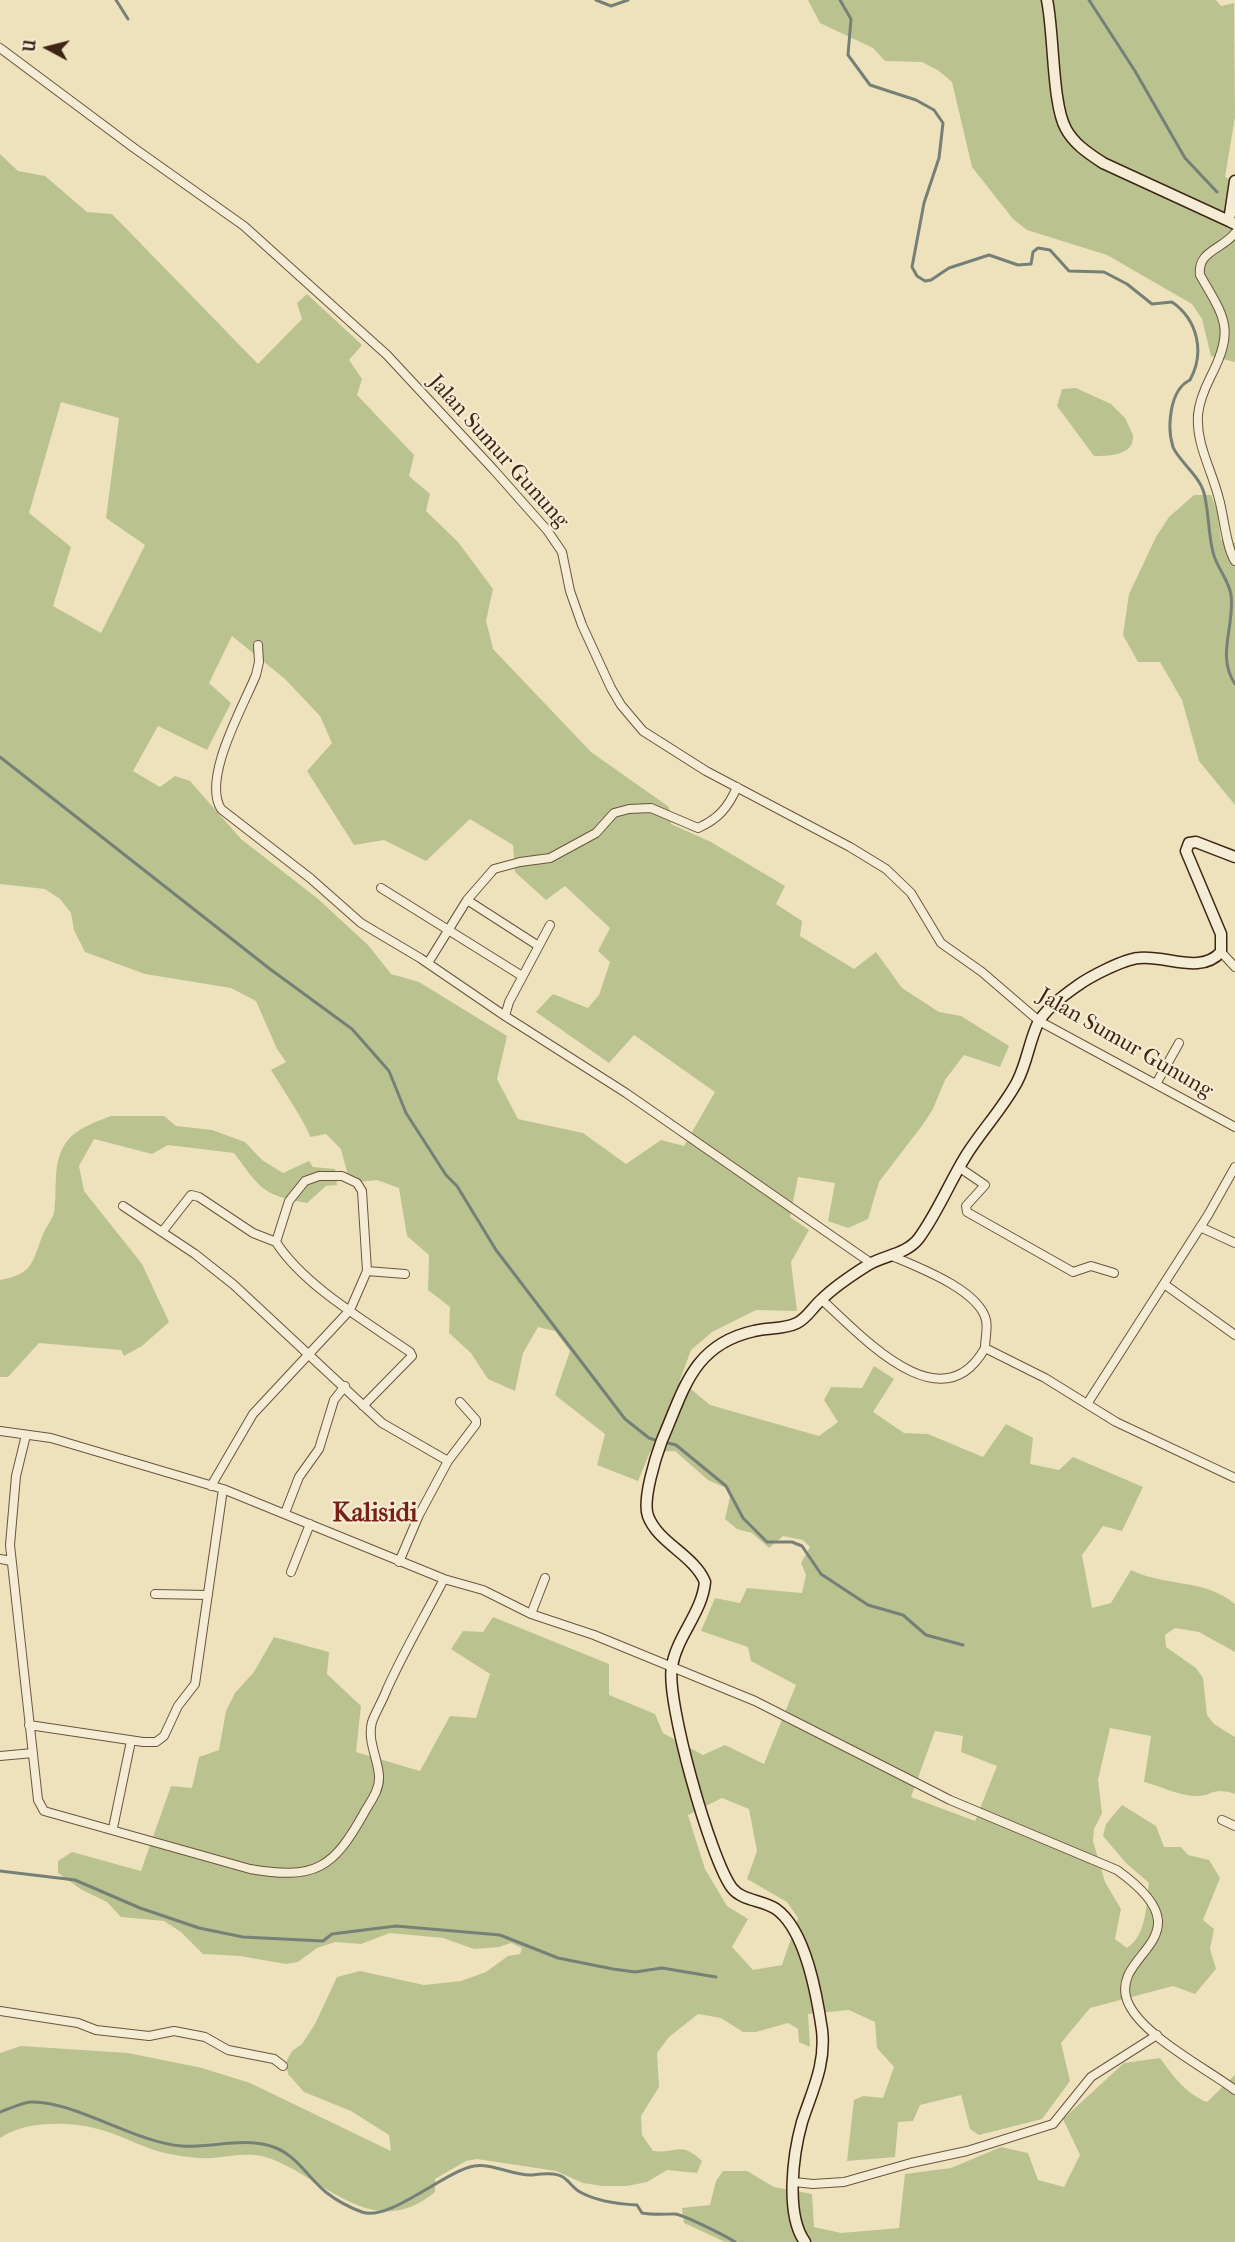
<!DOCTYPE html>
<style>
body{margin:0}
#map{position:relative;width:1235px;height:2242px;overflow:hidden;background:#eee2bd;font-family:"IM FELL French Canon",serif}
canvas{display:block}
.north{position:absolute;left:18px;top:18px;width:60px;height:60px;-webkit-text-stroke:4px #f4ecd4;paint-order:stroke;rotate:277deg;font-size:16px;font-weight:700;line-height:24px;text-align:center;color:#3f2515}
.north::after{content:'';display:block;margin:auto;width:21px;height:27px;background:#3f2515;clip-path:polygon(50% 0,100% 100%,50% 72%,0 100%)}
</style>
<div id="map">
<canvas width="1235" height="2242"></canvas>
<div class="north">U</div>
</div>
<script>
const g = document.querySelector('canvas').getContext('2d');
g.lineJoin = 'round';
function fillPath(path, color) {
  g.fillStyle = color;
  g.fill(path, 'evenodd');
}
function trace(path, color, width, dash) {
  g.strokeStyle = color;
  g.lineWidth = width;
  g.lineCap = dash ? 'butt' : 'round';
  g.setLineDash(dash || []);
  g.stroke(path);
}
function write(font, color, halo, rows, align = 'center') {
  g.font = font + ' "IM FELL French Canon",serif';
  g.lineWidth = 4.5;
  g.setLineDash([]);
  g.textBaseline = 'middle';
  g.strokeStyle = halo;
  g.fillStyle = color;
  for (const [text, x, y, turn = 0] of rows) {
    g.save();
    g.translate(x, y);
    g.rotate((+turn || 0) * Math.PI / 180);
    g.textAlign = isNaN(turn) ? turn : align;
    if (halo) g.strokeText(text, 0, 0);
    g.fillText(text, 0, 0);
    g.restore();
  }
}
fillPath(new Path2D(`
 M808,0h408l5,6 13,-3 1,114 -10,60 10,4v181l-24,-6 -9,-37 -10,-15 -85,-49 -80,-25 -14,-11 -41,-52 -20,-85 -13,-11 -17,-9 -37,-1 -12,-13 -53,-25z
 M0,154l18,17 27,5 42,36 25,2 146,150 44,-45 -5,-16 10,-9 55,51 -13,15 13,19 -5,16 57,60 -5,21 21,18 -4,17 32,31 35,47 -7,32 7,28 98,103 78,55 2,17 40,18 74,44 -9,18 26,17 -2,15 54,33 22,-17 26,36 37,24 22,4 48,30 -9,21 -36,-12 -19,25 -12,29 -9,14 -45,59 -11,37 -20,9 -20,-7 7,-38 -37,-6 -8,40 19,13 -18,32 6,49 -41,-1 -44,22 -21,18 -11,30 30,25 109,31 19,-14 -14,-22 7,-13 31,1 12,-22 20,13 -21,33 31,21 24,1 55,23 23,-33 27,14 -3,26 29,6 14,-13 70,30 -21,44 -19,-5 -21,29 10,53 19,-5 20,-33c34,17 73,8 104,34v48l-36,-20 -24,-4 -10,7 1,12 30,21 7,10 4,37 7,9 21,13v57c-23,-8 -22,3 -41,2 -17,-1 -33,-10 -50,-14l7,-46 -41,-8 -12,52 4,33 -8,16 -1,12 12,41 16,27 -6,30 12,9c20,-13 19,-44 22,-65l-23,-20 -23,-27 3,-12 16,-19 34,21 8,21h17l7,8 21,5 11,18 -17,42 11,9 -4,20 6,20 -21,25 -22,-8 -83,22 -29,35 9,38 -28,38 -63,16 -9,-6 -9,-34 -41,10 -7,16 -15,1 -3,35 -48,4 7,-61 9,-4 20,2 11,-31 -17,-19 -2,-26 -26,-12 -41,4 2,33 -11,-5 -1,-13 -10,-6 -32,9h-13l-22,-14 -23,-4 -29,23 -12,16 2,34 -18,29 1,19 11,16c24,3 27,-11 49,10l-5,12 -30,-3 -20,12 -20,4h-25l-19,-3 -27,-12 -79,-12 -11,2 -31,18v13c-60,50 -107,-10 -161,-32 -22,-9 -40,-4 -62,-2 -12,1 -25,-1 -37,-3 -26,-3 -48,-18 -73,-25 -30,-9 -76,-10 -102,8v-85l21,-7 107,7 74,15 48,15 141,68 -2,-16 -38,-24 -47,-19 -16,-18 -2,-12 6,-11 10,-7 13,-20 22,-47 23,-6 64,14 37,-4 25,-9 22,-16 12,-2 2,-6 -11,-5 -12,4 -25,2 -31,-11 -53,-5 -29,11 -26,-2 -18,6 -19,14 -12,2 -46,-8 -37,-2 -22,-22 -17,-11 -43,-4 -14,-15 -25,-12 -24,-17v-12l14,-9 69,19 30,-85 21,2 7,-31 20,-7 7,-39 9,-18 19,-21 20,-35 55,15 -2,22 34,32 -5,46 64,19 30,-55 26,2 14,-44 -39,-25 12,-18 20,1 10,-15 116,47v31l46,19 8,19 40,22 22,-10 39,19 32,-79 -45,-24 -3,-14 -47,-16 14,-33 25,5 7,-15 55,5 4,-18 -5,-12 9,-16 -7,-7 -20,-4 -14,12 -17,-15 -15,-4 -12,-10 5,-22 -4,-9 -18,-8 -33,-29 -25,1 -12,29 -41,-16 8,-31 -50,-39 15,-44 -15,-20 -17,-4 -15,26 -8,38 -27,-12 -17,-26 -22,-20 1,-26 -22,-17 1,-35 -22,-19 -8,-48 -22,-8 -27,3 -9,-34 -15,-15 -16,3c0,-7 -33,-57 -39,-67l15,-8 -9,-13 -21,-48 -25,-13 -86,-14 -60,-22 -11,-22 -3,-17 -11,-14 -15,-10 -45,-5zM61,402l58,16 -13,100 39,27 -44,88 -48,-27 18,-59 -42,-34zM232,636l53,43 35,37 12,27 -25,28 47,74 30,-5 42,21 44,-42 43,26 2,27 31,28 19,-14 45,42 -12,23 12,11 -11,33 -11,13 -35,-14 -17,18 73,51 25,-28 81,57 -31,54 -23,-6 -35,24 -43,-31 -65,-14 -21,-40 10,-43 -88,-54 -28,-8 -23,-29 -51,-47 -76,-59 -51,-58 -15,-5 -15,11 -27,-16 25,-45 49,24 24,-47 -22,-20zM935,1731l28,5 -2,16 36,14 -22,55 -64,-24zM722,1798l27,11 8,42 -10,28 40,23 11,16 -16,47 -29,5 -21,-23 16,-28 -21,-13 -22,-37 -17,-54z
 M1076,388l35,16 14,14 8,17c2,21 -25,21 -39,21l-37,-50 5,-17z
 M1194,495h17l6,15 4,30 14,3v262l-36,-44 -17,-61 -22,-38h-22l-15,-27 6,-41 27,-57 13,-20z
 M111,1116h53l12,10 36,4 33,12 17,18 21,13 26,-12 4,6 22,2 2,16 -11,1 -19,17c-45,-8 -46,-14 -73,-50l-66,-8 -16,9 -58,-15 -15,27 5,25 58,73 27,58 -27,24 -18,10 -3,-6 -82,-7 -31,34h-8v-97c33,-6 32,-17 43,-46 3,-7 9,-14 11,-21 4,-24 -3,-50 13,-72 10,-13 29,-19 44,-25z
 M1160,2058c13,18 26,36 47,44l28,-27v167h-510l-41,-19 -2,-15 28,-3 6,-24 7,-10h24l27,16 38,7 2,33 27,6 58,-5 6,-54 46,-6 50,-21 27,6 10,27 26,7 16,-32 -17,-36 61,-56z`), '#bac390');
trace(new Path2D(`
 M116,0l12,19
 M596,0l15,6 17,-6
 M840,0l11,19 -3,36 22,30 46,15 18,10 9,13 -4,35 -15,45 -12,64 5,9 8,5 6,-1 18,-12 40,-13 29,10 13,-1 2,-12 5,-4 12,2 19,21 35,1 23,12 25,20 20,-2c26,18 33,51 18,78 -21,10 -23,48 -17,67 5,13 26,28 31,46 5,19 4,40 9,59 3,15 16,28 18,43 4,32 -15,60 4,89
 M1089,0l46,71 50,87 32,34
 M0,757l270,212 82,60 37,42 17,42 40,62 11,11 39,64 129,169 24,19 9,3
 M664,1442l12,3 50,41 17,32 24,24h25l10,4 19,28 47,31 35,10 23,20 37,10
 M0,1871l75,9 65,28 59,20 44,9 80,4 9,-7 64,-8 104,9 58,23 55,11 22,3 27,-4 54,9
 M0,2112c9,-3 21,-9 30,-10 43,-2 103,40 152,44 31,2 64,-10 94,2 22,9 33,31 51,45 9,7 24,15 35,19 27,10 83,-41 112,-46 19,-3 39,10 58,9 9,-1 22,-3 31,2 6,4 10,11 17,15 16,9 38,12 57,13l5,8c11,2 22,1 33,1 9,1 51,22 60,28`), '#768077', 3);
const street = new Path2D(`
 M0,48l134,100 110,78 143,129 106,114 54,61 15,22 8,39 12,34 29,63 10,17 22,26 63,40 144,76 36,22 25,24 30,50 41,29 57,49 196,106
 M1235,233c-12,16 -38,18 -35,42 25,43 35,54 11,101 -6,12 -12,26 -13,39 -2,30 14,55 21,84 5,17 7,48 16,62
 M258,645l1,17 -3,13c-13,32 -54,103 -35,134l89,69 51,45 59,35 85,58
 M381,888l141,88
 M467,900l70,45
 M550,925l-41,77 -4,14 121,77 245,170
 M1221,952l14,15
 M428,963l39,-63 27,-31 26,-7 30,-4 46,-25 18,-20 15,-4 22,-1 47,20c20,-9 30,-20 39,-41
 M1156,1084l23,-41
 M960,1168l25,17 -19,21 1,6 106,60 18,-6 23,7
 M123,1206l72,48 39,31 148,138 66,38
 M1200,1227l35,16
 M162,1232l29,-37 8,2 54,36 23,9
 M892,1256c26,11 87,34 94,64 2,8 -1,19 -1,28
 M367,1271l38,3
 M1164,1284l71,51
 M821,1299c40,36 120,127 164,49l60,30 71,44 119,56
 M1087,1404l121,-189 27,-48
 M0,1431l51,7 172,51 221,90 39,11 48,24 63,21 161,66 195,99 167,70c95,68 -7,82 10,130 12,34 79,68 108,90
 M26,1435l-10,41 -6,69 28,255 6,11 206,58c65,11 83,0 114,-56 6,-11 16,-23 15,-37 -1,-18 -12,-35 -7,-54 4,-11 11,-22 15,-33 17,-38 38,-73 57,-110
 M211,1486l42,-72 97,-104 17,-39 -5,-80 -5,-8 -15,-7h-23l-14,5 -16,20 -13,41c28,44 91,80 134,110l2,4 -49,50
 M285,1513l14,-36 20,-28 15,-49 11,-14
 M0,1559l11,2
 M399,1562l20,-47 29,-54 28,-37v-4l-16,-18
 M291,1572l19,-48
 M155,1594l53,1
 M531,1614l14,-36
 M29,1725l114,17h13l8,-6 14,-30 17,-22 28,-195
 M0,1756l33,-3
 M1222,1820l13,6
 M113,1828l18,-87
 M0,2011l78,12 18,7 53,6 25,-5 31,6 23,13 46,9 9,7
 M794,2182l19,2 31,-2 67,-19 56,-12 86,-27 38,-47 66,-42`);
const secondary = new Path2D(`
 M1047,0c7,32 5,105 19,129 8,15 22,24 37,34l126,58
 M1235,224l-6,-3 6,-40
 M805,2242c-20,-27 -12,-88 -3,-120 10,-31 24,-57 20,-92 -5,-34 -16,-100 -46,-121 -13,-9 -34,-8 -44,-21 -21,-27 -67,-189 -60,-222 5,-30 30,-53 33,-84 -11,-27 -47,-39 -57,-66 -6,-16 8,-60 14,-76 22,-50 30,-95 92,-109 14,-4 29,-1 43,-8 10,-5 15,-15 24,-23 13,-13 31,-25 47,-35 16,-10 38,-10 51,-27 19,-26 31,-57 48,-84 16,-25 36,-46 50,-72 10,-19 12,-40 21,-59 8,-15 26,-28 39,-37 12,-9 47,-27 62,-28 28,-3 61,17 82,-6v-18l-35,-83 3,-8 7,-1 39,15`);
trace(street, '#6b543f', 10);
trace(secondary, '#3f2515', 13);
trace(street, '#f4ecd4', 8);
trace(secondary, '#f4ecd4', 10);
write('22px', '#3f2515', '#f4ecd4', [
 ["Jalan Sumur Gunung",498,452,48],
 ["Jalan Sumur Gunung",1125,1044,30]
]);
write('bold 26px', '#7a1f14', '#f4ecd4', [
 ["Kalisidi",375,1515]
]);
</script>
